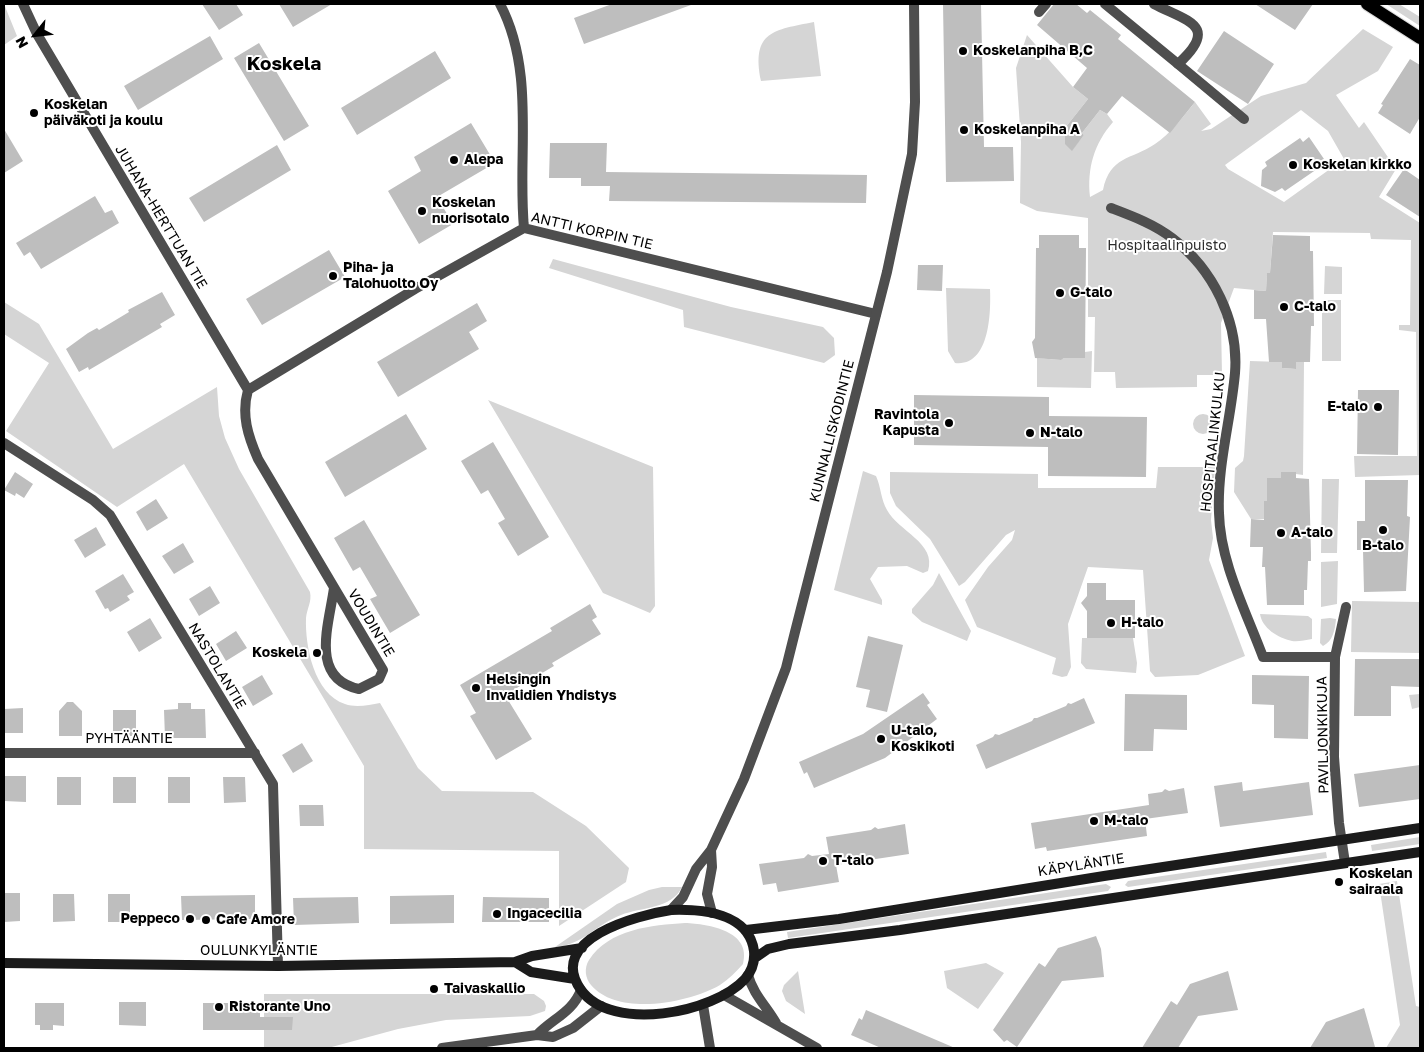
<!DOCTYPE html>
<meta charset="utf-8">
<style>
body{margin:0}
#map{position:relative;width:1424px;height:1052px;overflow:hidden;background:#fff;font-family:"Golos Text",sans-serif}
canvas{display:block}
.frame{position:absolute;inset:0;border:5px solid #000;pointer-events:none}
.north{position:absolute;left:10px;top:10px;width:50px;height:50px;-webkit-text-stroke:4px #fff;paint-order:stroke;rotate:241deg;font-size:14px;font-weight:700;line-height:20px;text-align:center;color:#000}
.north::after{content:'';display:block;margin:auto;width:18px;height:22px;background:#000;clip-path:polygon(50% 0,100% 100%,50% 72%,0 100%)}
</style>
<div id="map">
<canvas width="1424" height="1052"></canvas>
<div class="frame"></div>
<div class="north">N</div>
</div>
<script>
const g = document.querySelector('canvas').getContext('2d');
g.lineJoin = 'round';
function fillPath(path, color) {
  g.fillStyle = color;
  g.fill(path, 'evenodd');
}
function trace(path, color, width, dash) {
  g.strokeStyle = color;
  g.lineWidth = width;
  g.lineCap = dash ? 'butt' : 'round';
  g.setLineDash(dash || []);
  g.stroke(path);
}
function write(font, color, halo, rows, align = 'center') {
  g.font = font + ' "Golos Text",sans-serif';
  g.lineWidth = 4;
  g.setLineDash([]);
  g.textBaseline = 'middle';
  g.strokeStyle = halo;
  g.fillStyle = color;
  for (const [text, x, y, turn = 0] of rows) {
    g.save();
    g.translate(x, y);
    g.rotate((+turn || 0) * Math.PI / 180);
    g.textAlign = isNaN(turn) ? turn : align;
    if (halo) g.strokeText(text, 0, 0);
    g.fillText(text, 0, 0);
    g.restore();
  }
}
fillPath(new Path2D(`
 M4,4l13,32 -13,9z
 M1386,4h13l21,13v9z
 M814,22l7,54 -60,5c-10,-50 13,-51 53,-59z
 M1363,29l30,18 -15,24 -42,24 23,33 5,-6 32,47 -17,28 41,26v252l-65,2 -1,-21h63l-1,-124 -17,-2v-5h11l1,-85 -40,-1 -1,-6 -97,-1 -3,41 -3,1 -1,17 -32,-3 -13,35 1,52h-25v12l-81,1 -1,-16h-21l1,-55h-7v-99l-51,-7 -17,-8 1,-61 -5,-74 11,-33 46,52 15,12 -23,29v15l7,7 12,-15 -2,-2 18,-23 7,4 6,8c-19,22 -26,46 -23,75l13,-7c7,-34 28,-30 52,-46 16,-11 28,-27 40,-42l16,22 -10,7 10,-2 50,-33 45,-13zM1301,110l27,21 16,28 -60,43 -56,-33 -3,-4z
 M553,259l178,48 92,20 11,11 1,17 -11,8 -140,-36 -1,-17 -134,-42z
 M1325,266l17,1v27h-18z
 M946,288l44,1c1,23 0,78 -35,74l-7,-12z
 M1322,300h19v61h-19z
 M4,302l35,22 74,125 104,-62 2,29 6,22 14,31 71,123c2,10 -3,16 -4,26 -1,28 8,76 39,86 11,4 24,1 35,-1l38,65 24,23 91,1 53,34 43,42 -3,14 -67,44v-75l-195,-2v-83l-180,-302 -67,43 -111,-76 43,-68 -45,-29z
 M1092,351l-1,37 -54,-1v-29l23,2 4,-2h21v-6z
 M1250,361l32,1v6l13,1 1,-7h8l-1,113 -7,-1 -1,-2h-14v6l-14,23h-3v18h-13l-17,-27 1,-24 8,-7 1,-5z
 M488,400l165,67 2,139 -5,7 -47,-20z
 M1193 424a10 10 0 1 1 20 0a10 10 0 1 1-20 0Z
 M1158,467h57l-4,53 2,18 -4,22 36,96 -47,19 -43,2 -5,-6 -7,-101 -55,-3 -20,57 3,43 -4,9 -5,1 -10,-3 4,-16 -79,-31 -12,-27 23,-33 24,-27 3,-10 -9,5 -41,47 -6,4 -29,-47 -34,-33 -6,-13v-21l148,2v14h118z
 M863,471l13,5c5,11 5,24 11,34 11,21 50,33 41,61l-5,2 -16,-7 -29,1 -8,12 12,21v5l-48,-15z
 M1322,479h17l-2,74h-16z
 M1338,561l-1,43 -16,3v-45z
 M939,573l32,58 -4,10 -45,-19 -10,-9v-4l21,-24z
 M1352,601l68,1v51l-69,-1z
 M1260,614l48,2 4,3v20c-7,1 -14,3 -20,2 -14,-3 -30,-13 -32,-27z
 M1330,618l6,1c-1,11 -3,22 -13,27l-3,-3 1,-24z
 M1082,638h51l4,25 -1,10 -50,-4 -5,-6z
 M1420,694v13l-8,2 -3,-14z
 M1420,837v7l-48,7 -1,-6z
 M1326,852l1,6 -199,29 -3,-2 3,-4z
 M1397,881l19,125 4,1v41h-34l14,-23 -21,-141z
 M1106,884l5,3 -3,4 -320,47 -1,-6z
 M662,887h20c-10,22 -41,20 -61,28 -26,10 -38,30 -66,32l62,-43 32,-14z
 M685,923c24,1 67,8 58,41 -7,8 -14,15 -23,21 -31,18 -102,32 -129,0 -6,-7 -7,-17 -2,-25 20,-31 63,-35 96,-37z
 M986,963l18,10 -26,36 -31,-21 -3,-17z
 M798,971l7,43 -19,-13 -4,-10 2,-6z
 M264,994h270l10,7 2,5 -1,5 -15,5 -84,4 -48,9 -70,19h-64z`), '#d5d5d5');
fillPath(new Path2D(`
 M202,4h34l7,11 -24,15z
 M279,4h53l-39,23z
 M612,4h79v1l-107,39 -10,-26z
 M943,4h38l3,143h29l1,34 -68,1z
 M1054,4h22l11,9 3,-3 31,25 -3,4 77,63 -25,31 -48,-37 -15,18 -7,-4 -18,23 2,2 -12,16 -7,-7v-16l23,-29 -15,-12 14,-19 -50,-43z
 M1255,4h58l-18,26z
 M1224,31l50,33 -26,40 -51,-33z
 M210,36l13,23 -85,51 -14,-24z
 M259,43l50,83 -25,15 -50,-83z
 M435,51l16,27 -94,57 -16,-27z
 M1410,59l10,6v52l-10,17 -32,-21 5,-8 -2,-1z
 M471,123l24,40 -58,34 16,27 -34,20 -31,-53 33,-20 -7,-14z
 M4,129l19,32 -19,12z
 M1309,137l15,22 -6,4 2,4 -35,24 -3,-3 -7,4 -14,-6 1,-16 5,-4 -2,-4 35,-24 3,4z
 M550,143h57l-1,29 261,3 -1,28 -257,-2 1,-15h-29v-8h-32z
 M277,145l14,25 -87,52 -15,-24z
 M1404,169l16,11v37l-34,-22z
 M95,196l10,17 7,-3 7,13 -78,46 -11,-17 -6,4 -8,-13z
 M1039,235h40v13h7l-1,110h-21l-3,2 -26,-2 -3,-16 3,-4 1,-90h3z
 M1273,235l37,1v15h3l1,75h-3l-1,36h-14v7l-14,-1v-6h-13l-3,-43h-12v-29l12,1 1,-18h3z
 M329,250l16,27 -83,48 -16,-26z
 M918,265h25l-1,26 -25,-1z
 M162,292l13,23 -15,9 2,3 -73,43 -1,-3 -9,5 -13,-23 22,-16 9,-5 2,2 30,-18 -1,-2z
 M477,303l10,18 -18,11 10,17 -81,48 -21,-35z
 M1358,390h41l-1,65 -41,-1z
 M914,395l135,2v19l98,1 -1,60 -98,-1v-29l-134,-2z
 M406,414l21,35 -82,48 -20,-35z
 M493,442l56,95 -31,19 -20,-33 7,-4 -17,-29 -7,4 -20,-33z
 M15,472l18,12 -9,14 -8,-5 -1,3 -11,-6z
 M1281,472h15v6l13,1 2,74v8h-3l-1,29h-3v15h-37l-2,-38h-3l1,-20h-13l1,-28 13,1v-19h3v-23h14z
 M1365,480h43l-1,36 3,1 -4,74 -42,1 -1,-42h-6v-29h8z
 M156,499l12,19 -21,13 -11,-19z
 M364,520l56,95 -30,18 -20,-34 7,-3 -17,-29 -7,4 -19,-33z
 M96,527l10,18 -21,13 -11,-18z
 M183,543l11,19 -20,12 -12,-18z
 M123,574l11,18 -7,4 3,4 -20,12 -2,-4 -3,1 -10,-18z
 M1087,583h19v17h29v38h-48v-27l-6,-8 6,-7z
 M210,586l10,17 -21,13 -10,-17z
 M590,604l7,13 -5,3 9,14 -49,29 2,3 -49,29 27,44 -36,21 -26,-44 6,-3 -16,-28 92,-54 -2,-3z
 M150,618l12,20 -23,14 -12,-20z
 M236,631l11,17 -21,13 -10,-17z
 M868,636l35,9 -16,67 -21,-5 4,-17 -14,-3z
 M1355,659h65v28l-29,-1v30h-37z
 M262,675l11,19 -20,12 -11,-19z
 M1252,675l57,1 -1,63 -34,-1v-33l-22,-1z
 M923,693l7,10 -3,2 10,14 -52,39 -71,30 -7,-16 -3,2 -5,-12 64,-28z
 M1125,694l62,1v35l-33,-1 -1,22h-29z
 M1084,698l11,25 -109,46 -10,-24 17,-8 2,-3 4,1 33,-14 2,-3h3l29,-12 2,-3 3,1z
 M67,702h6l9,9v25h-23v-25z
 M178,703h13v6h14l1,29h-41l-1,-28 14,-1z
 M23,708v25h-19v-24z
 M113,710h23v26h-23z
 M302,743l11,18 -20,12 -11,-18z
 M1420,765v34l-61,8 -5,-33z
 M4,776h22v26l-22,-1z
 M57,777h24v28h-24z
 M113,777h23v26h-23z
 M168,777h22v26h-22z
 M223,777h22l1,25 -22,1z
 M1242,782l1,9 66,-9 4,33 -93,12 -6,-41z
 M1184,788l4,25 -43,6 2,17 -100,15 -1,-4 -11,2 -4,-26 118,-18 -1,-11 14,-2 3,-3 4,2z
 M299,805h24l1,21h-24z
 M905,824l4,30 -73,11 3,17 -61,10 -2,-9 -13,2 -4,-21 45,-6 4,-4 4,2 17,-2 -3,-17 45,-7 4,-3 3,2z
 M4,893h16v28l-16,1z
 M53,894h21l1,27 -22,1z
 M108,894h22v28h-22z
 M255,895v24l-73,1 -1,-24z
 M454,895v28l-64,1v-28z
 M358,897l1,26 -65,2 -1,-27z
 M483,897l66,1v24h-67z
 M1096,936l5,13 3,28 -42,4 -45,66 -10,-7 -3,2 -11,-12 46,-67 6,4 13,-19z
 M1228,971l10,39 -40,6 -20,32h-36l29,-47 6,4 13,-21z
 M119,1002h27v24l-27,-1z
 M35,1003h29v23l-11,-1v5h-13v-5h-5z
 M203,1003h57v14h33l-1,13h-89z
 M1364,1008l11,39 -65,1 16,-26z
 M866,1010l89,38h-74l-30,-13 8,-17 3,2z`), '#bebebe');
const primary = new Path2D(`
 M1367,4l53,34`);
trace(primary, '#dbdbdb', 14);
trace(new Path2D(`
 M1039,12l7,-8
 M1178,64l66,55`), '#4e4e4e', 10);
trace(new Path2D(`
 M23,4l14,30 211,356
 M500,4c36,68 17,151 24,224
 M1105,4l73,60c43,-39 8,-43 -24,-60
 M1111,208c21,8 43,16 61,30 41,31 67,83 63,135 -4,46 -18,93 -16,140 1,49 27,98 44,144h72
 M248,390l167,-101 109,-61 352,86
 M248,390c-7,25 0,46 10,69l125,211 -4,9 -20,10c-50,-11 -30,-64 -25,-101
 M4,443l89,57 17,15 163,269 5,182
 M4,753h251
 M1345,863l-6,-40 -5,-66 1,-100 11,-50
 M703,1005l7,43
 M537,1035c15,-16 36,-23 44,-45
 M442,1048l95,-13 16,2 20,-9 28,-22`), '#4e4e4e', 10);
trace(new Path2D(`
 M711,850l1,17 -5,27 5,19
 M671,910l12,-13 13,-28 15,-19 33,-71 42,-111 9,-36 92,-360 25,-118 3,-52 -1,-98
 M748,975c5,19 19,32 28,48
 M724,995l93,53`), '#4e4e4e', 10);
trace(new Path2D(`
 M671,910c31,-1 78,3 83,41 1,11 -2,20 -9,28 -31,34 -133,54 -164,11 -36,-51 57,-75 90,-80z
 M746,930l93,-11 265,-43 316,-48
 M755,958l13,-9 21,-5 111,-14 520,-78
 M515,962l16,10 44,7
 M4,963l274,3 237,-4 17,-6 50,-8`), '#1b1b1b', 10);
trace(primary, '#000', 12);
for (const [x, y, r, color] of [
 [963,51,5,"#000"],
 [34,113,5,"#000"],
 [964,130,5,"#000"],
 [454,160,5,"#000"],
 [1293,165,5,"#000"],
 [422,211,5,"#000"],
 [333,276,5,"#000"],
 [1060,293,5,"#000"],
 [1284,307,5,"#000"],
 [1378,407,5,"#000"],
 [949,423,5,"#000"],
 [1030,433,5,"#000"],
 [1383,530,5,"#000"],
 [1281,533,5,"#000"],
 [1111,623,5,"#000"],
 [317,653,5,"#000"],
 [476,688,5,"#000"],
 [881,739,5,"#000"],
 [1094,821,5,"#000"],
 [823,861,5,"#000"],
 [1339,882,5,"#000"],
 [497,914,5,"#000"],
 [190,919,5,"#000"],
 [206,920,5,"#000"],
 [434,989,5,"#000"],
 [219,1007,5,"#000"]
]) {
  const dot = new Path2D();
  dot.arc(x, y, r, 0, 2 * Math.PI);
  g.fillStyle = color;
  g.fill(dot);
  trace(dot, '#fff', 2);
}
write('bold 14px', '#000', '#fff', [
 ["Koskelanpiha B,C",973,51],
 ["Koskelan",44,105],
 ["päiväkoti ja koulu",44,121],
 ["Koskelanpiha A",974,130],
 ["Alepa",464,160],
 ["Koskelan kirkko",1303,165],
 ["Koskelan",432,203],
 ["nuorisotalo",432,219],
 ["Piha- ja",343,268],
 ["Talohuolto Oy",343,284],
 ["G-talo",1070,293],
 ["C-talo",1294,307],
 ["E-talo",1368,407,"right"],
 ["Ravintola",939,415,"right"],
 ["Kapusta",939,431,"right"],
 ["N-talo",1040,433],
 ["A-talo",1291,533],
 ["B-talo",1383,546,"center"],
 ["H-talo",1121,623],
 ["Koskela",307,653,"right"],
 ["Helsingin",486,680],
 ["Invalidien Yhdistys",486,696],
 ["U-talo,",891,731],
 ["Koskikoti",891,747],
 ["M-talo",1104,821],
 ["T-talo",833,861],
 ["Koskelan",1349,874],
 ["sairaala",1349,890],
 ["Ingacecilia",507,914],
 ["Peppeco",180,919,"right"],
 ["Cafe Amore",216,920],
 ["Taivaskallio",444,989],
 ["Ristorante Uno",229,1007]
], 'left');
write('14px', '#000', '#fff', [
 ["JUHANA-HERTTUAN TIE",161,217,59],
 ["ANTTI KORPIN TIE",592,231,13],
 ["KUNNALLISKODINTIE",832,431,-76],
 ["HOSPITAALINKULKU",1213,442,-84],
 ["VOUDINTIE",371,623,59],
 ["NASTOLANTIE",217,666,59],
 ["PAVILJONKIKUJA",1323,735,-91],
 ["PYHTÄÄNTIE",129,739],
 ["KÄPYLÄNTIE",1081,865,-9],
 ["OULUNKYLÄNTIE",259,951]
]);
write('14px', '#2c2c2c', '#fff', [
 ["Hospitaalinpuisto",1167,246]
]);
write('bold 19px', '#000', '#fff', [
 ["Koskela",284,64]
]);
</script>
